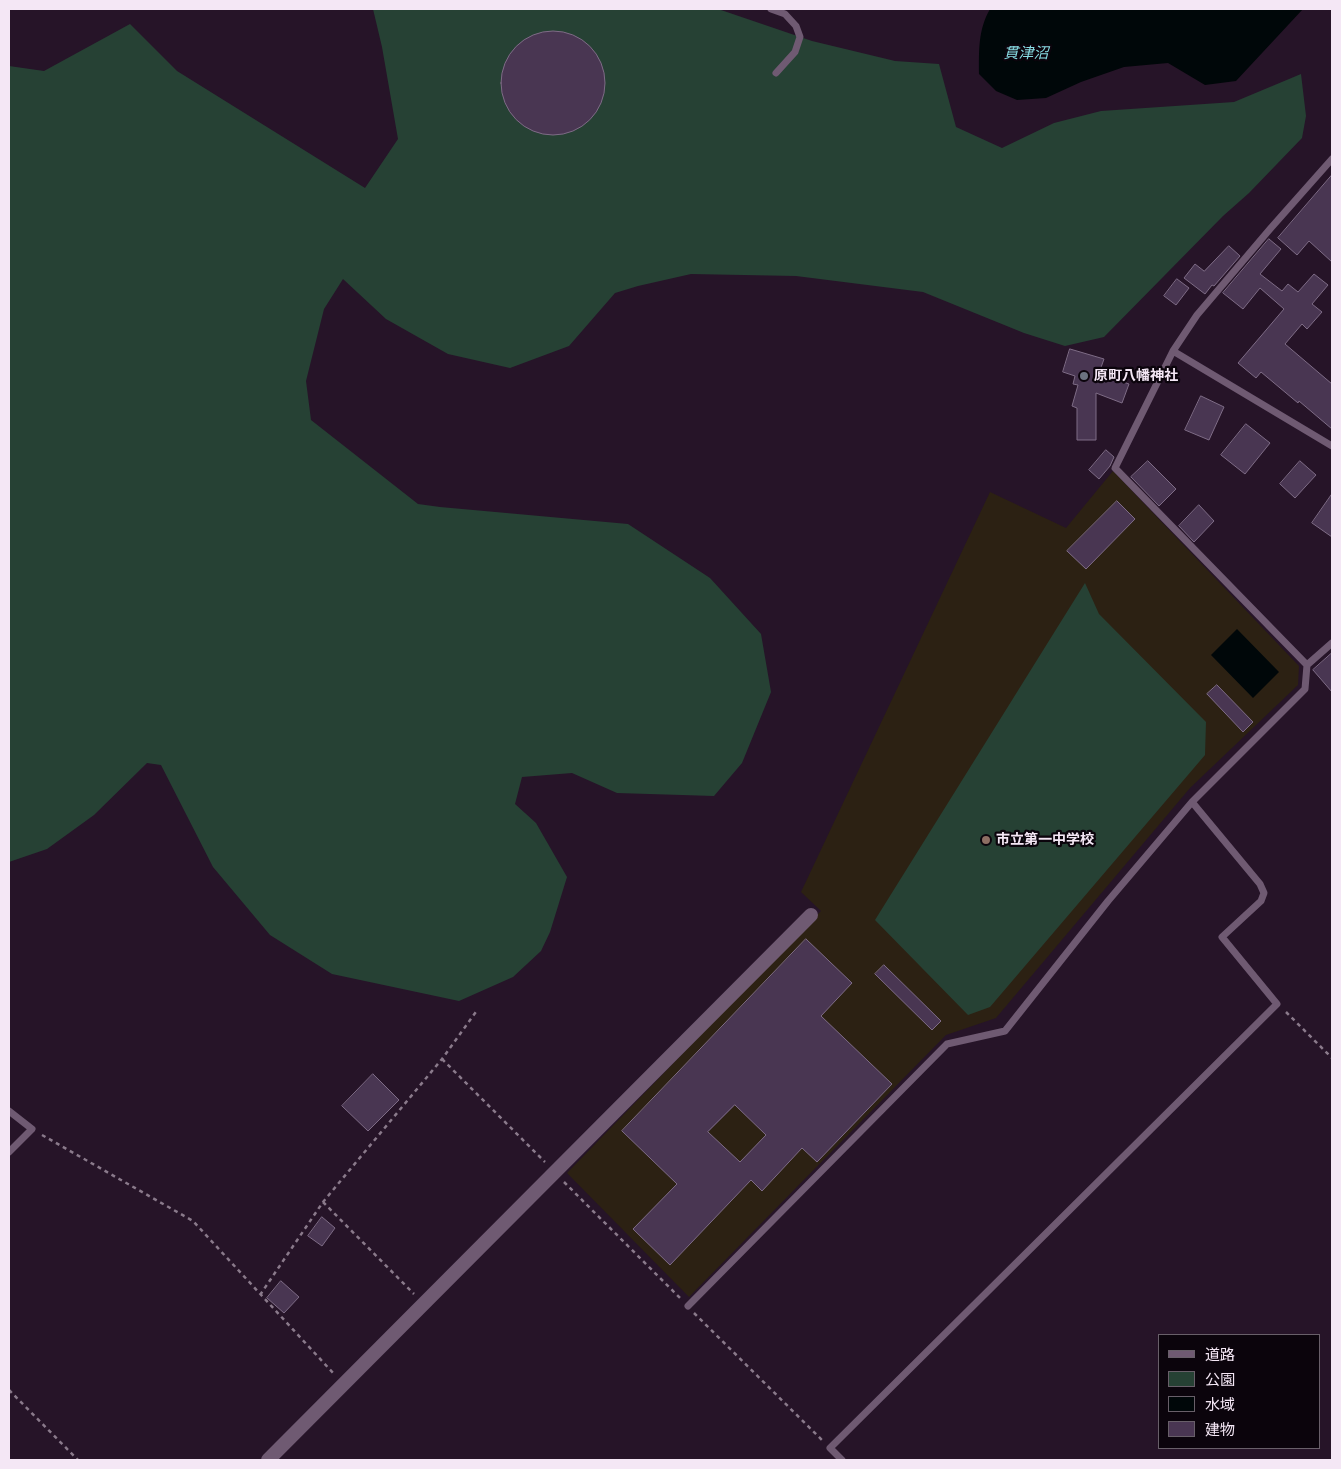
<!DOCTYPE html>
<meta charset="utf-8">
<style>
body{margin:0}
#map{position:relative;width:1341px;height:1469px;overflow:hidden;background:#261428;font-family:"Fira Sans","Noto Sans JP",sans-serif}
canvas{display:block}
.frame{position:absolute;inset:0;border:10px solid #f4e7f5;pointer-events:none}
.legend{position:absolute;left:1158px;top:1334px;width:162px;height:115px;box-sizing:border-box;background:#0b040c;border:1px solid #685f69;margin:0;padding:6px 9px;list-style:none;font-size:15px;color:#f4e7f5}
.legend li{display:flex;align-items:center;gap:10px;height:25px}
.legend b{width:25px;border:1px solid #685f69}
</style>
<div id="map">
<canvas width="1341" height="1469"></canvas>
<div class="frame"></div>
<ul class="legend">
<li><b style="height:6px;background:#6f5a72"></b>道路</li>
<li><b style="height:14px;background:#264134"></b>公園</li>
<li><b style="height:14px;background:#000709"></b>水域</li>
<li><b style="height:14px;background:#493652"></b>建物</li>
</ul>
</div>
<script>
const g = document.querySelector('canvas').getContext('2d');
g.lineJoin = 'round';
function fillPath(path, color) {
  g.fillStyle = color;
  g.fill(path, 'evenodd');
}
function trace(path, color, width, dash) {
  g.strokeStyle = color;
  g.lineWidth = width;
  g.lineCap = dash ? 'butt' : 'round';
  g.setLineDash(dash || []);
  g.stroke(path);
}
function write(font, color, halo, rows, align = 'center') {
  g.font = font + ' "Fira Sans","Noto Sans JP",sans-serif';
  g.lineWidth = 4.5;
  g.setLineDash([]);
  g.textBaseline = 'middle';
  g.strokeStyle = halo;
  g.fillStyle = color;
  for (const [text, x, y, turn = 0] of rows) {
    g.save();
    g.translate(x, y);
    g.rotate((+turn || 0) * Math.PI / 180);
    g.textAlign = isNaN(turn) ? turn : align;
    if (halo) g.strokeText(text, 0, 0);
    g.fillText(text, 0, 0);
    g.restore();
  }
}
fillPath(new Path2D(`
 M1113,471l186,195 -1,19 -108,103 -194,230 -50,17 -257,262 -122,-124 254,-262 -20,-19 189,-400 76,36z`), '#2c2113');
fillPath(new Path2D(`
 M373,9h345l94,32 83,20 44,3 17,63 46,21 52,-25 47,-12 133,-9 67,-28 5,42 -4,22 -53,55 -26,23 -119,121 -39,9 -41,-13 -101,-41 -127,-16 -105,-2 -53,12 -23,7 -46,53 -59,22 -62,-14 -62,-35 -43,-40 -19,30 -18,72 5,39 107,84 22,3 188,17 82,54 51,56 10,58 -29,71 -28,33 -97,-3 -45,-20 -50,4 -7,27 21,19 31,54 -17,55 -9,19 -28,26 -54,24 -127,-27 -62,-39 -57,-68 -52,-102 -14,-2 -53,52 -47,34 -38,13v-796l35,5 86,-47 47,47 188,117 33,-49 -16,-92z
 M1085,583l14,31 107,108 -1,33 -215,252 -22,8 -93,-95z`), '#264134');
fillPath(new Path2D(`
 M990,9h313l-67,72 -31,4 -37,-22 -44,4 -43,15 -35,16 -29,2 -21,-9 -17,-17c0,-24 -1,-44 11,-65z
 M1237,629l42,43 -26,26 -42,-43z`), '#000709');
const building = new Path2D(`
 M501 83a52 52 0 1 1 104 0a52 52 0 1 1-104 0Z
 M1332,175v87l-23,-21 -12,14 -19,-17z
 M1269,239l12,10 -21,25 22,17 6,-7 10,8 16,-18 14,11 -16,19 10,8 -15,17 -5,-5 -17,20 47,40v45l-33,-28 -1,2 -37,-31 -5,6 -18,-15 46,-54 -24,-21 -17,21 -20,-16z
 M1229,246l11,10 -26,30 -2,-1 -7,9 -21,-16 11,-14 9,7z
 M1177,279l12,9 -13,17 -12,-9z
 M1070,349l34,10 -5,14 30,11 -7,19 -26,-10v47h-19v-32l-5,-2 6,-21 -5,-1 2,-8 -12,-4z
 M1201,396l23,11 -15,33 -24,-10z
 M1246,424l24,19 -25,31 -24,-19z
 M1106,450l8,7 -4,9 -11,13 -10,-9z
 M1148,461l28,28 -17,17 -28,-29z
 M1300,461l16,14 -21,23 -15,-14z
 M1332,494v43l-20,-14z
 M1117,501l18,18 -49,50 -19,-18z
 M1199,505l15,16 -20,21 -15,-16z
 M1332,653v39l-19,-22z
 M1217,685l36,37 -10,10 -36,-38z
 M806,939l46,44 -31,33 71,68 -75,78 -15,-14 -40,43 -11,-11 -81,85 -37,-36 44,-45 -55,-53zM735,1105l31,30 -26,27 -32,-30z
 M884,965l57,56 -9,9 -57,-56z
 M373,1074l26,26 -31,31 -26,-25z
 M322,1217l13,11 -13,18 -14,-10z
 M281,1281l18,16 -15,16 -17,-15z`);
fillPath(building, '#493652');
trace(building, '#7e6c86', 1);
trace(new Path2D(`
 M1286,1012l46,46
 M442,1059l103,103
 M42,1135l151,86 141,153
 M564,1182l116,116
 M323,1202l91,92
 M260,1295l63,-93 119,-143 36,-50
 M694,1313l129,128
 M9,1390l69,70`), '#8a7a8b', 2.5, [4, 4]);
trace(new Path2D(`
 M771,9l14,5 11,12 4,11 -5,15 -19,21
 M1173,351l159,95
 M1307,665l-192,-197 58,-117 24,-36 73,-86 62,-70
 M9,1111l23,18 -23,23
 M688,1306l259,-262 58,-13 103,-130 84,-99
 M842,1460l-12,-12 447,-444 -55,-67 39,-36 3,-8 -4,-9 -68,-82 113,-113 2,-24 25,-22`), '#6f5a72', 7);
trace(new Path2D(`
 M268,1460l543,-545`), '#6f5a72', 14);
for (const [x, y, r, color] of [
 [1084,376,5,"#6b7280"],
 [986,840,5,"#8d6e63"]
]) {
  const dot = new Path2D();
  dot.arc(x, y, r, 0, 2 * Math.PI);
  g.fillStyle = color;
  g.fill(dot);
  trace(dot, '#0b040c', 2);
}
write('bold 14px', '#f4e7f5', '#0b040c', [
 ["原町八幡神社",1094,376],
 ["市立第一中学校",996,840]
], 'left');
write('italic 15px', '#88dde4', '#0b040c', [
 ["貫津沼",1026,54]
]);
</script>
